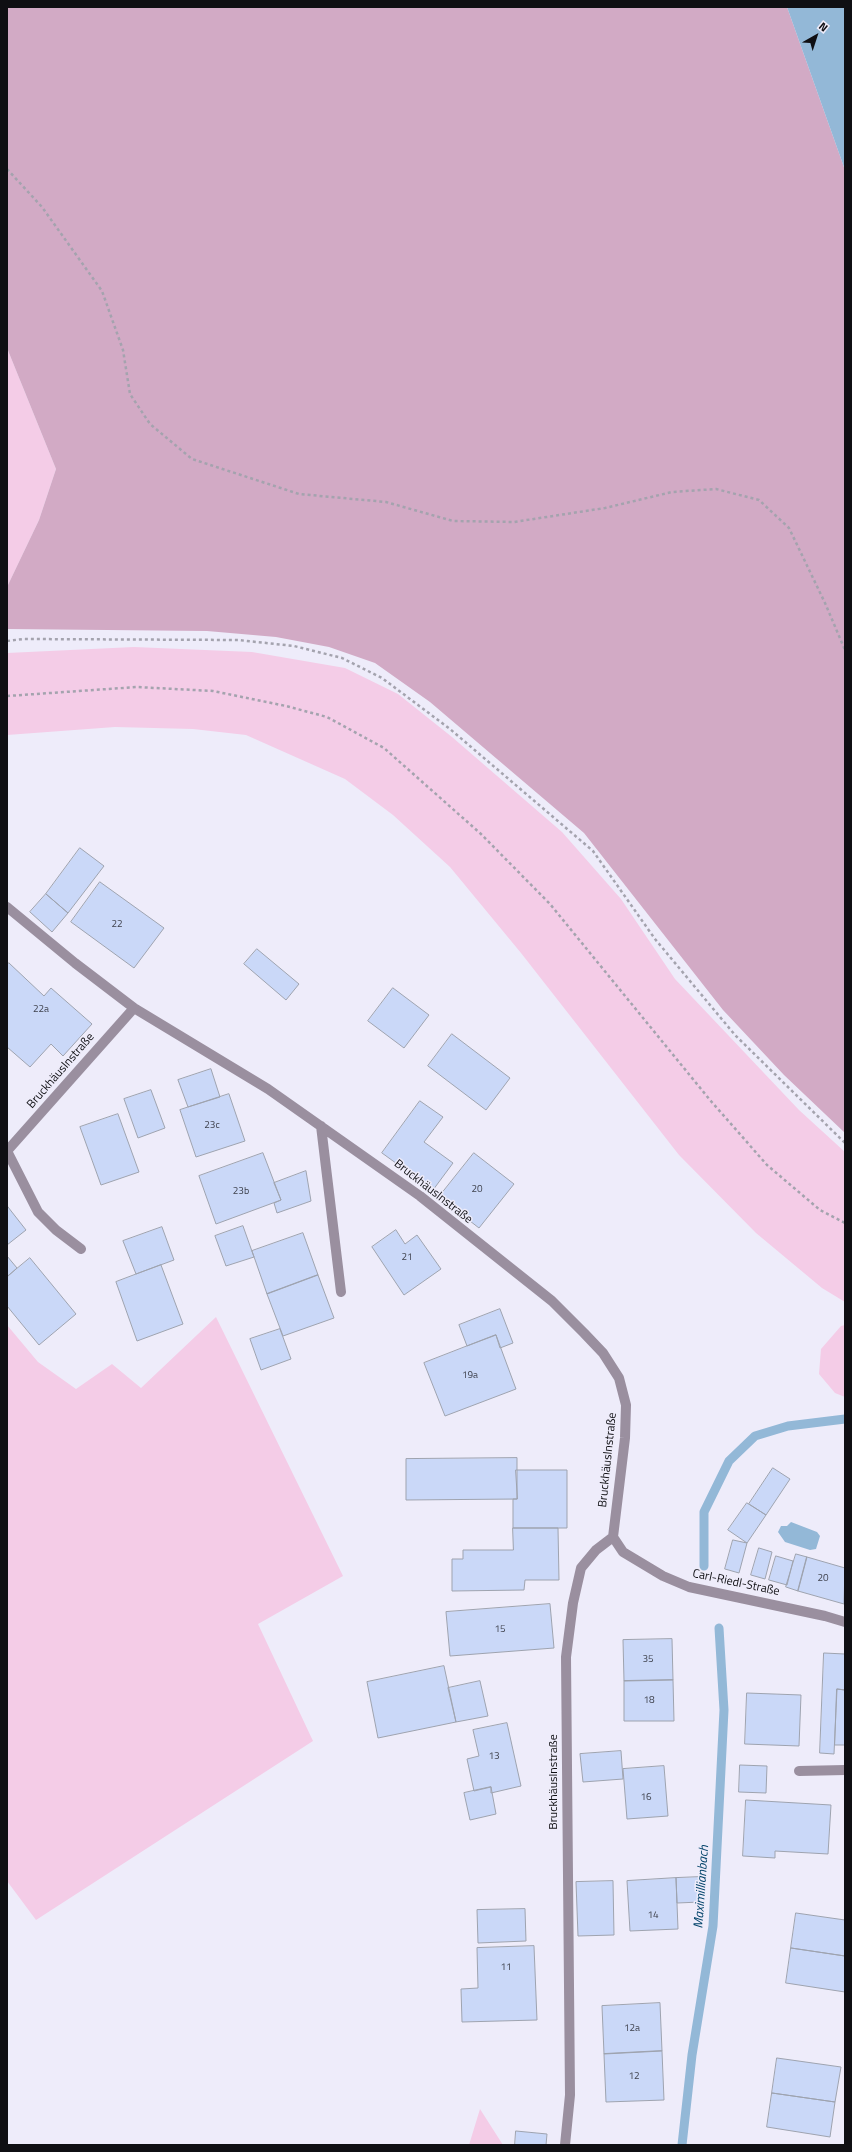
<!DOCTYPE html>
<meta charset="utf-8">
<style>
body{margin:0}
#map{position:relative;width:852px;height:2152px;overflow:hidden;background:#eeecfa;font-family:"Titillium Web",sans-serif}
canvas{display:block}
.frame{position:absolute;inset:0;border:8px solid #0f0f13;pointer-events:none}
.north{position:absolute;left:796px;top:16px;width:40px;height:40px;-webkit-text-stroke:3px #eeecfa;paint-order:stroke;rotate:39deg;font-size:11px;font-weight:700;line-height:16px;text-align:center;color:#0f0f13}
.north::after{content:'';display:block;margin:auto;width:14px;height:18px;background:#0f0f13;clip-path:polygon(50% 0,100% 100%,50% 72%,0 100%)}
</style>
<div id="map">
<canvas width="852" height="2152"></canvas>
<div class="frame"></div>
<div class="north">N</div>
</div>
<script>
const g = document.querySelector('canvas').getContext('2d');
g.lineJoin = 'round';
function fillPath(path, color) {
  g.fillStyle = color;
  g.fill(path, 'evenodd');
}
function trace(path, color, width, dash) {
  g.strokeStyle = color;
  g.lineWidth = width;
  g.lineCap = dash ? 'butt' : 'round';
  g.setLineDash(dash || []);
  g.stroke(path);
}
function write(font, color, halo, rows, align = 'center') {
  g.font = font + ' "Titillium Web",sans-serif';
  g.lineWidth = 3;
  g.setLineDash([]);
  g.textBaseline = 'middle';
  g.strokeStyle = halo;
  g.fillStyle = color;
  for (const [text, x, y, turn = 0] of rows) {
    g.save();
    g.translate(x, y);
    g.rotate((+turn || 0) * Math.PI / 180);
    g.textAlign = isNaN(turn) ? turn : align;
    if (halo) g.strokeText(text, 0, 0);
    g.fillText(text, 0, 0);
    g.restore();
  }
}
fillPath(new Path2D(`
 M7,348l49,121 -17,51 -32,67z
 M134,647l118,5 93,16 53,26 54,43 110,95 59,67 54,80 124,131 46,42v150l-23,-14 -66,-55 -77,-78 -158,-202 -71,-86 -57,-52 -48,-36 -99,-44 -53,-6 -78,-2 -108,8v-82z
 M216,1317l127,259 -85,48 55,117 -277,179 -29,-39v-556l31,37 38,27 36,-25 29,24z
 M845,1325v72l-10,-4 -16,-19 2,-25 20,-23z
 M480,2109l23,36h-34z`), '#f4cce7');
fillPath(new Path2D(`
 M7,7h780l58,163v963l-61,-58 -61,-65 -139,-177 -154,-131 -55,-39 -46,-16 -53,-10 -69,-6 -200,-2v-42l32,-67 17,-51 -49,-121z`), '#d2aac5');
fillPath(new Path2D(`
 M787,7h58v163z
 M791,1522l26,10 3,4 -4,13 -6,1 -25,-8 -7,-10 3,-6h6z`), '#93b8d7');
trace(new Path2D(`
 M704,1566v-54l25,-51 26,-25 33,-10 57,-7
 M682,2145l10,-90 21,-129 11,-216 -5,-82`), '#93b8d7', 9);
const building = new Path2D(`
 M80,848l24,18 -36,47 -22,-19z
 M100,882l64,46 -30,40 -63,-46z
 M46,894l22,19 -16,19 -22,-20z
 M257,949l42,35 -13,16 -42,-36z
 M9,963l35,33 7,-8 41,36 -29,32 -12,-12 -21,23 -23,-20v-82z
 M393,988l36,27 -25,33 -36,-27z
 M452,1034l58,44 -24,32 -58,-44z
 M211,1069l9,28 -32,10 -10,-27z
 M151,1090l14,38 -27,10 -14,-39z
 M229,1094l16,47 -49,16 -16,-47z
 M420,1101l23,16 -19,25 29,21 -20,27 -51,-37z
 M118,1114l21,58 -38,13 -21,-58z
 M263,1153l18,47 -65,24 -17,-48z
 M474,1153l40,31 -35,44 -40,-31z
 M306,1171l5,30 -34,12 -3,-10 7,-3 -7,-17z
 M8,1207l18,23 -19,15v-37z
 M243,1226l11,31 -28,9 -11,-30z
 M162,1227l12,33 -38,14 -13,-33z
 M396,1230l9,14 12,-9 24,34 -37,26 -32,-48z
 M303,1233l15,42 -51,19 -15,-43z
 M7,1256l10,12 -10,9z
 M30,1258l46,56 -37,31 -32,-39v-29z
 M161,1265l22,59 -46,17 -21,-59z
 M318,1275l16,43 -51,18 -16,-42z
 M500,1309l13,34 -13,5 -4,-13 -29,11 -8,-21z
 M280,1329l11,30 -30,11 -11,-31z
 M496,1335l20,54 -71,27 -21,-53z
 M517,1458v41l-111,1v-41z
 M773,1468l17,11 -24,36 -17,-11z
 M516,1470h51v58h-54v-29h4z
 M747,1503l19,12 -19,28 -19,-13z
 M513,1528h45l1,52h-34l-1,10 -72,1v-32h11v-9h50z
 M733,1540l14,3 -8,30 -14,-4z
 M759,1548l13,4 -7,27 -14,-4z
 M796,1554l11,3 -9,34 -12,-4z
 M776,1556l17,5 -6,24 -18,-5z
 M807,1557l38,11 -1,36 -46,-13z
 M550,1604l4,44 -104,8 -4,-44z
 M672,1639l1,41 -49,1 -1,-41z
 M824,1653l21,1v36l-8,-1 -3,65 -14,-1z
 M444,1666l12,56 -78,16 -11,-56z
 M673,1680l1,41h-50v-40z
 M480,1681l8,35 -32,6 -8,-34z
 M837,1689l8,1v55h-10z
 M747,1693l54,2 -2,51 -54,-2z
 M507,1723l14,63 -30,7v-6l-17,4 -7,-32 12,-3 -6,-26z
 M621,1751l2,28 -40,3 -3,-28z
 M740,1765l27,1 -1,27 -27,-1z
 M664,1766l4,50 -41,3 -4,-50z
 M491,1787l5,27 -26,6 -6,-27z
 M746,1800l85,5 -3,49 -53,-3v7l-32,-2z
 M700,1877l1,25 -24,1 -1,-25z
 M676,1878l2,51 -48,2 -3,-50z
 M613,1881l1,54 -36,1 -2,-54z
 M525,1909l1,32 -48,2 -1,-33z
 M796,1913l49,7v36l-54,-8z
 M534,1946l3,74 -75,2 -1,-33 17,-1 -1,-40z
 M791,1948l54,8v36l-59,-9z
 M660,2003l2,48 -58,3 -2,-48z
 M662,2051l2,49 -58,2 -2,-48z
 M777,2058l64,9 -6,35 -63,-9z
 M772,2093l63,9 -5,35 -63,-10z
 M516,2131l31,3 -1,11h-31z`);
fillPath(building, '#cad8f8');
trace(building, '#9ea3af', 1);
trace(new Path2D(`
 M7,169l35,38 60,84 21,59 7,44 20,30 42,35 107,35 87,8 67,19 61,1 91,-14 67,-16 44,-3 43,11 30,28 36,75 20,47
 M7,641l16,-2 215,1 56,6 48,12 40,20 68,51 143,122 62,88 80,96 110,108
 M7,696l130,-9 76,4 73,15 41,11 57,31 97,86 69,70 160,196 57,65 53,45 25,13`), '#a4a3ae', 2.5, [3, 3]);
trace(new Path2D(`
 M7,907l68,56 59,45 134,81 152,107 132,105 32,32 19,20 16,25 7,27 -1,33 -12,99 -17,13 -15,18 -8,35 -7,54 4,438 -5,50
 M321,1126l20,166
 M7,1151l127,-143
 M7,1151l31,61 18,18 25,19
 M613,1537l10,15 40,24 26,11 136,29 20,6
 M799,1771l46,-1`), '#9a8f9f', 10);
write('10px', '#3e414c', null, [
 ["22",117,925],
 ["22a",41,1010],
 ["23c",212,1126],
 ["20",477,1190],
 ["23b",241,1192],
 ["21",407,1258],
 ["19a",470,1376],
 ["20",823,1579],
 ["15",500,1630],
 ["35",648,1660],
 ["18",649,1701],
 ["13",494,1757],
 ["16",646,1798],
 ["14",653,1916],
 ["11",506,1968],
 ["12a",632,2029],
 ["12",634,2077]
]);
write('12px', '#0f0f13', '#eeecfa', [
 ["Bruckhäuslnstraße",61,1071,-49],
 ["Bruckhäuslnstraße",433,1192,38],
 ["Bruckhäuslnstraße",608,1460,-84],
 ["Carl-Riedl-Straße",736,1583,12],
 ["Bruckhäuslnstraße",554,1782,-90]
]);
write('italic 13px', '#004269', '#eeecfa', [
 ["Maximillianbach",702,1887,-86]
]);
</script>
